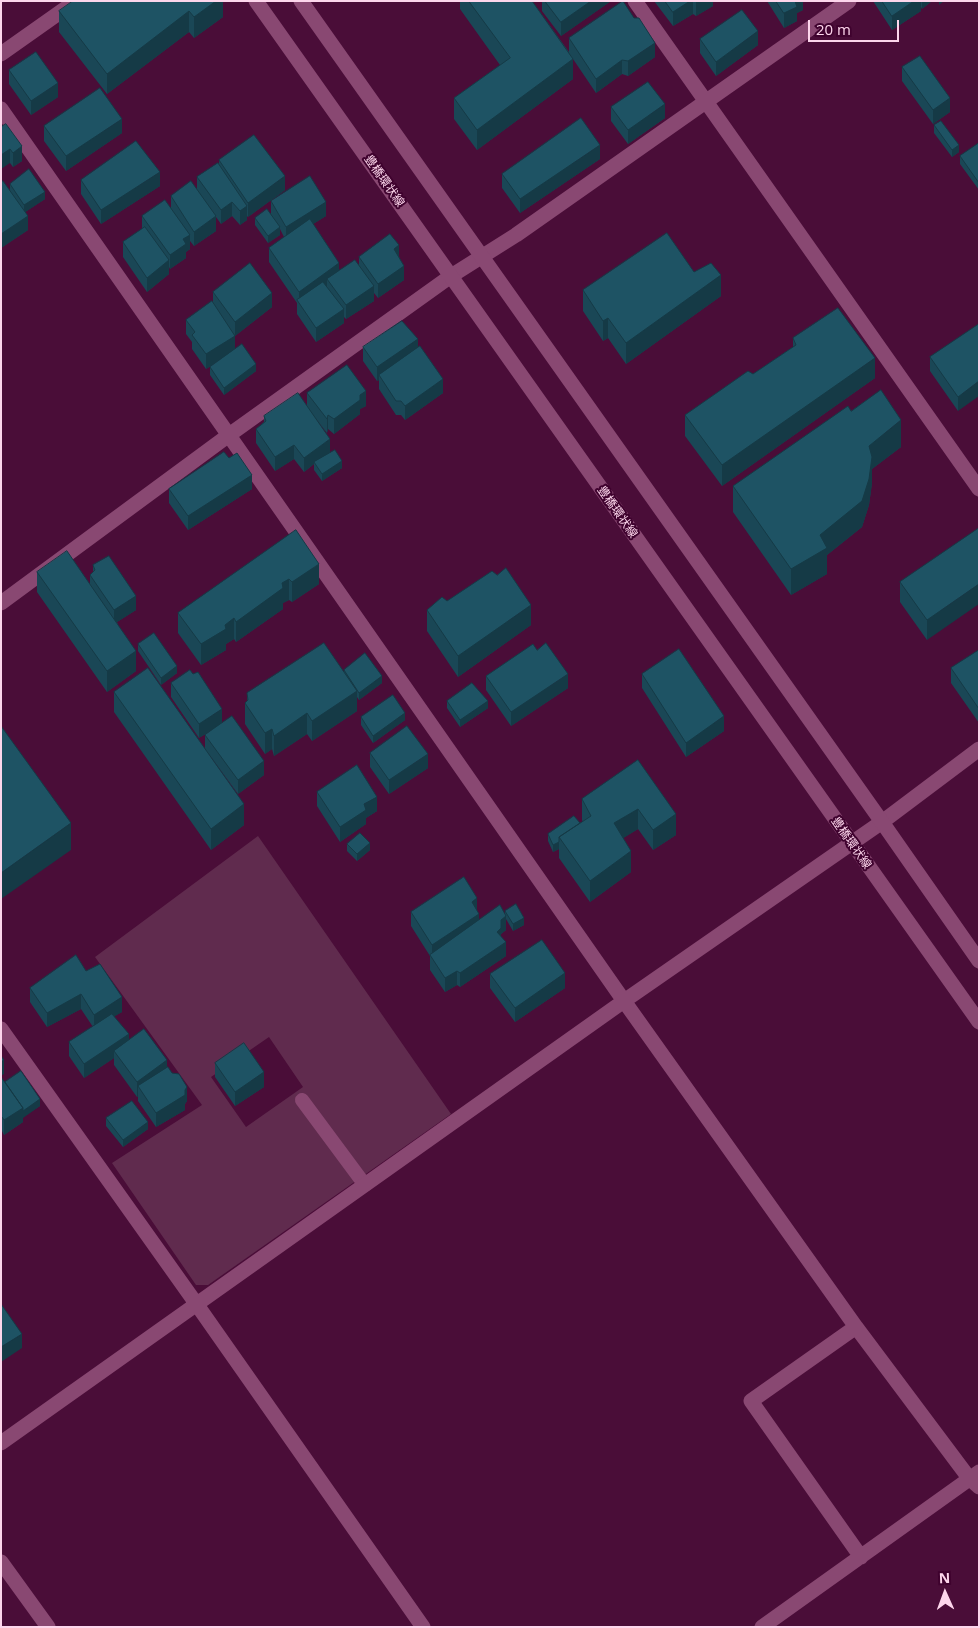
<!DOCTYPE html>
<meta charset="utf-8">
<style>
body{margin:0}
#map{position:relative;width:980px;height:1628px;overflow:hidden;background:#4a0d38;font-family:"Open Sans",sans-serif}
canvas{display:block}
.frame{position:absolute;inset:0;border:2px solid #fdd6ec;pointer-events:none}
.north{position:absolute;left:920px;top:1568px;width:50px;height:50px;-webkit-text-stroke:4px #3f022e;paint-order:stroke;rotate:358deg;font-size:14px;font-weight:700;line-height:20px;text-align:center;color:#fdd6ec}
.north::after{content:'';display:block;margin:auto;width:18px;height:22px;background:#fdd6ec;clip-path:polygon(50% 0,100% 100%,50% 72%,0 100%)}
.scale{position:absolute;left:808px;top:20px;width:91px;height:22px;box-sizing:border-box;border:2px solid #fdd6ec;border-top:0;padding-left:6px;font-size:15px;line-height:18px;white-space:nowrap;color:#fdd6ec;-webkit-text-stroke:4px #3f022e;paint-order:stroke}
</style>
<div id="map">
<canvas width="980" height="1628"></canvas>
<div class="frame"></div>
<div class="north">N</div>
<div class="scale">20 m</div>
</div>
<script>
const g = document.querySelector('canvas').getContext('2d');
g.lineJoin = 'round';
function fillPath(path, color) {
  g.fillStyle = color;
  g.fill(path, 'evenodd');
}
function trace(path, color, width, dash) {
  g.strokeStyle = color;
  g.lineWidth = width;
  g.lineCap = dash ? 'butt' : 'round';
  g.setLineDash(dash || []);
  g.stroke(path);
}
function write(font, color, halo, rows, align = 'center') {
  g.font = font + ' "Open Sans","Noto Sans JP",sans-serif';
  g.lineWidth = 4;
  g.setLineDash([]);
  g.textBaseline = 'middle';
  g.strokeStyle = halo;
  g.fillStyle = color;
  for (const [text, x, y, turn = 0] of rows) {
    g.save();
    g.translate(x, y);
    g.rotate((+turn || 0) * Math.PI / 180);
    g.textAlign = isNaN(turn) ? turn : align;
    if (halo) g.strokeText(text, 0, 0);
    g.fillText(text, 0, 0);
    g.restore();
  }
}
fillPath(new Path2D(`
 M258,836l193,278 -243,171h-12l-84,-122 90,-58 -107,-148zM269,1037l34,50 -57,40 -35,-50z`), '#602b4e');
trace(new Path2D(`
 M302,1100l63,85`), '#894872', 14);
trace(new Path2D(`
 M635,1l344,488
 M1,54l75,-53
 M1,109l623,892 232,326 113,151 10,9
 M1,603l228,-168 222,-159 65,-41 333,-234
 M1,1029l194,273 228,325
 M856,1327l-105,74 110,156
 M1,1443l623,-442 258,-179 97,-73
 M1,1562l47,65
 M762,1627l217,-155`), '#894872', 15);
trace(new Path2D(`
 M256,1l723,1021
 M301,1l581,821 97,139`), '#894872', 15);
fillPath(new Path2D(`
 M223,1v16l-29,21 -5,-6 -82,62 -48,-62v-21z
 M460,1h72l37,51v-14l86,19 -27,19 -6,-2 -26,19 -23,-34v20l-96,71 -23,-31v-21l46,-33 -40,-56z
 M542,1h69l-50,35 -19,-25z
 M654,1h59v5l-17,10 -3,-2 -20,12z
 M767,1h36v9l-6,3v8l-13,7z
 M873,1h59l-10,8 -1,-2v4l-29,19z
 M700,39l58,6 -42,31 -16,-23z
 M902,67l48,45 -17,12 -31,-43z
 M9,70l49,27 -27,18 -22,-31z
 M611,107l54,11 -37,26 -17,-23z
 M934,125l25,27 -7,5 -18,-24z
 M44,126l78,7 -56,38 -22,-30z
 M1,127l21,34 -9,6 -3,-4z
 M979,143v47l-19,-26v-8z
 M600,159l-80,54 -18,-25v-14z
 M219,160l66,30 -37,27 -1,-1v4l-7,5 -8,-9 -11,8 -5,-7v14l-22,15 -4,-5v8l-4,3v6l-16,11 -1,-2v7l-22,18 -24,-35v-15l19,-13v-13l29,-8v-12l26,-6v-13l22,-14z
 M81,180l79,6 -59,38 -20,-30z
 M1,182l9,9v-7l35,15 -20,13 3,18 -27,18z
 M271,201l55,15 -13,8 26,46 20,-4v-9l40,-1 5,24 -26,18 -4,-5v8l-28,18 -2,-2v6l-28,19 -19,-28v-11l-28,-41v-14l15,-11 -4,-8v6l-12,8 -13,-18v-7l16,-2z
 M694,272l27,24 -95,68 -18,-26 -5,3 -20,-30v-21z
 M213,292l59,15 -37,29v14l21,21 -32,24 -14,-20v-8l15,-10 -19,12 -14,-20v-7l-6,-8v-14l27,-17z
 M979,324l-21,87 -28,-40v-14z
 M793,338l82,40 -153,108 -37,-50v-21l68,-41 40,-27z
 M363,347l55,1 25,45 -38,27 -4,-5h-5l-17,-26v-9l-2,1 -14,-20z
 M307,393l59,13 -6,3v5l-26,20 -6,-5 -1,4 -11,-14 14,34 12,15 -20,13 -8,-11v-6l-10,8 -10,-13 -19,12 -19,-28v-14l8,-7v-6l43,-9z
 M851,411l50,36 -29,22v14l-3,22 -7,22 -35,28v19l-36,21 -58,-83v-26z
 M229,458l23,31 -64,41 -19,-27v-14z
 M979,528l-52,112 -27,-38v-20z
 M296,530l23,54 -27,18 -3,-2 -6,3v6l-47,33 -2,-3 -8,5v6l-25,15 -23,-32v-20z
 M93,565l43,45 -19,12 19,49 -29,21 -70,-100v-20l53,12v-9l3,-3z
 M427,610l104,15 -73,52 -31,-46z
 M138,644l39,29 -16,12 -23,-34z
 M979,650v73l-28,-40v-15z
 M344,671l38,12 -23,17 -2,-3v14l-45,30 -5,-7 -33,22 -2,-7 -7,5 -20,-30v-21l2,-2v-8z
 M642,674l82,57 -38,26 -44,-69z
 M486,676l82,12 -57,38 -25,-36z
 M171,683l51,40 42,52 -26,19 -30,-41 36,72 -33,25 -97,-138v-20l91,57v-14l7,-5 -13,8 -28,-41z
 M447,701l41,7 -28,19 -13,-19z
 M361,717l44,3 -32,23 -12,-18z
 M370,753l58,15 -39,26 -19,-27z
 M638,760l38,75 -23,15 -15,-21 -15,9 8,34 -41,30 -31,-44v-9l-6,3 -5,-11v-7l32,-11 3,-1 -1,-2v-21z
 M317,792l60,19 -11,7v6l-26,18 -23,-36z
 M347,844l23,6 -13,11 -10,-10z
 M477,911l2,9 26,-6v-3l19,14 -11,6 -7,-12v11l-5,4v3l5,19 -46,31 -3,-2 -12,7 -15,-22v-14l-19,-30v-14z
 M86,971l36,41 -8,4 15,24 38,27 20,34 -2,3v6l-29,17 -18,-26v-5l-1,1 -23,-32v-7l-30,20 -15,-22v-14l24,-15 -12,-18 -34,18 -17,-25v-14z
 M490,974l75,14 -50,34 -25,-34z
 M215,1063l49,24 -29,19 -20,-29z
 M1,1077l4,5 35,24 -17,11v5l-19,13 -2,-4 -1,1z
 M106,1118l42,11 -25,18 -17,-21z`), '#1a4756');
fillPath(new Path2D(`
 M216,1h7v16l-29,21v-21z
 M591,1h20l-50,35v-14z
 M690,1h3v13l-20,12v-14z
 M697,1h16v5l-17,10v-14z
 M794,1h9v9l-6,3v8l-13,7v-15z
 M914,1h7v10l-29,19v-14z
 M922,1h10l-10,8z
 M939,1h5l-5,4z
 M189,11v21l-82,62v-20z
 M758,31v14l-42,31v-14z
 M655,43v14l-27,19v-15z
 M573,59v20l-96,71v-20z
 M622,60v14l-26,19v-14z
 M58,83v14l-27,18v-14z
 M950,98v14l-17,12v-14z
 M665,104v14l-37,26v-14z
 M122,119v14l-56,38v-15z
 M600,145v14l-80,54v-14z
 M959,145v7l-7,5v-7z
 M22,146v15l-9,6v-14z
 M10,149v14l-9,6v-14z
 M160,172v14l-59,38v-14z
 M285,176v14l-37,27v-14z
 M45,192v7l-21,14v-8z
 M232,202v14l-11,8v-14z
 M326,202v14l-40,25v-14z
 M247,206v14l-7,5v-14z
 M28,216v14l-27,18v-14z
 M216,216v15l-22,15v-14z
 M280,227v8l-12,8v-7z
 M190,235v14l-4,3v6l-16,11v-14l13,-16z
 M399,245v14l-5,-10z
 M169,260v14l-22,18v-14z
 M339,263v14l-12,2v7l-28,16v-10z
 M404,266v14l-26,18v-14z
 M721,275v21l-95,68v-21z
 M374,286v15l-28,18v-14z
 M272,293v14l-37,29v-14z
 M344,309v14l-28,19v-14z
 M608,318v20l-5,3v-20z
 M235,336v14l-29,19v-15z
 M418,339v15l-39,21v5l-2,1v-14z
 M875,358v20l-153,108v-21z
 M256,364v7l-32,24v-7z
 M443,379v14l-38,27v-14z
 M979,381v15l-21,15v-14z
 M366,391v15l-6,3v5l-26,20v-15l26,-24z
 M328,415v14l-1,4v-14z
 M901,420v27l-29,22v14l-3,22 -7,22 -35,28v19l-36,21v-26l29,-34 49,-89z
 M330,439v14l-16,9v2l-10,8v-14z
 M294,445v14l-19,12v-14z
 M342,461v7l-20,13v-7z
 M252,475v14l-64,41v-14z
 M319,564v20l-27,18v-20z
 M289,579v21l-6,3v6l-47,33v-20l46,-39z
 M979,584v20l-52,36v-20z
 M136,596v14l-22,14v-14z
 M531,605v20l-73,52v-21z
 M234,618v21l-8,5v6l-25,15v-21z
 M136,651v20l-29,21v-21z
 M177,666v7l-16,12v-7z
 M568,674v14l-57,38v-14z
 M382,676v7l-23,17v-7z
 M357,691v20l-45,30v-20z
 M488,701v7l-28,19v-7z
 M222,709v14l-23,15v-14z
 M307,713v21l-33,22v-20z
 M405,713v7l-32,23v-7z
 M724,716v15l-38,26v-14z
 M272,729v20l-7,5v-21z
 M428,754v14l-39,26v-14z
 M264,761v14l-26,19v-14z
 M377,797v14l-11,7v6l-26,18v-15l24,-23z
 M244,804v21l-33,25v-21z
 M638,809v20l-24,15v-21z
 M676,814v21l-23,15v-20z
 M71,823v27l-70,49v-26z
 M559,842v7l-6,3v-7z
 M370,843v7l-13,11v-7z
 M631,851v21l-41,30v-21z
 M477,898v14l-5,-10z
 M479,914v14l-47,31v-14z
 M506,916v14l-5,4v8l-4,-10 4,-12z
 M524,918v7l-11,6v-7z
 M506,942v14l-46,31v-14z
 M457,971v14l-12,7v-14z
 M565,973v15l-50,34v-14z
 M81,994v15l-34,18v-14z
 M122,997v15l-28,17v-14z
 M129,1034v14l-15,3v7l-30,20v-14z
 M4,1060v14l-3,2v-14z
 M167,1060v14l-29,12v10l-1,1v-15z
 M264,1072v15l-29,19v-14z
 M187,1087v14l-2,3v6l-29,17v-14l29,-23z
 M40,1099v7l-17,12v-7z
 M23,1108v14l-19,13v-15z
 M1,1117h1l-1,15z
 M148,1122v7l-25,18v-7z
 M22,1334v14l-21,14v-15z`), '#153a46');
const building = new Path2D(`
 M73,1h143l-22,16 -5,-6 -82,63 -48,-63z
 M469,1h63l41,58 -96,71 -23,-32 56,-40z
 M545,1h46l-30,21z
 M623,1l11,17h5l16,25 -27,18 -6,-1 -26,19 -27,-41z
 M665,1h25l-17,11z
 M776,1h19l2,6 -13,6z
 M882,1h32l-22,15z
 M742,10l16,21 -42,31 -16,-23z
 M36,52l22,31 -27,18 -22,-31z
 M920,56l30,42 -17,12 -31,-43z
 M648,82l17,22 -37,26 -17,-23z
 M100,88l22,31 -56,37 -22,-30z
 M581,118l19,27 -80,54 -18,-25z
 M941,121l18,24 -7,5 -18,-25z
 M6,124l16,22 -9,7 -3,-4 -9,6v-28z
 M254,135l31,41 -37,27 -29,-43z
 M136,141l24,31 -59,38 -20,-30z
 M979,143v40l-19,-27z
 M218,163l29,43 -7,5 -8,-9 -11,8 -24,-33z
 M29,169l16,23 -21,13 -14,-21z
 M310,176l16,26 -40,25 -15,-26z
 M3,181l25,35 -27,18v-52z
 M191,181l25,35 -22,16 -23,-36z
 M165,200l25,35 -7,4 3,5 -16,11 -28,-39z
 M267,209l13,18 -12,9 -13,-18z
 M310,219l29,44 -40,29 -30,-44z
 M145,227l24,33 -22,18 -24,-36z
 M667,233l27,39 17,-9 10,12 -95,68 -18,-25 -5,3 -20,-31z
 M390,234l9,11 -5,4 10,17 -26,18 -19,-27z
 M355,260l19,26 -28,19 -19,-26z
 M250,263l22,30 -37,29 -22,-30z
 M323,282l21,27 -28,19 -19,-28z
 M212,301l23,35 -29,18 -14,-19 3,-3 -9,-12z
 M838,308l37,50 -153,107 -37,-50 63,-44 5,3 43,-29 -3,-7z
 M402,321l16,18 -41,28 -14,-20z
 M979,324v57l-21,16 -28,-40z
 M242,344l14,20 -32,24 -14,-21z
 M420,346l23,33 -38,27 -4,-5h-5l-17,-26z
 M347,365l19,26 -6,4v5l-26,19 -6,-4 -1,4 -20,-26z
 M881,390l20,30 -32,26 3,11 -3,22 -7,22 -42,34 7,13 -36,21 -58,-83 115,-80 3,5z
 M298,393l32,46 -26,19 -10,-13 -19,12 -19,-28 10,-8 -2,-5z
 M335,450l7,11 -20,13 -8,-12z
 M224,452l5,6 8,-5 15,22 -64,41 -19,-27z
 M979,528v56l-52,36 -27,-38z
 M296,530l23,34 -27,18 -3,-3 -7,4 1,5 -47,34 -2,-4 -9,7 1,4 -25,15 -23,-31z
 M67,551l69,100 -29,20 -70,-99z
 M109,556l27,40 -22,14 -24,-35 5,-5 -2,-5z
 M506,568l25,37 -73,51 -31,-46 15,-13 5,4 45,-30 5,4z
 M154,633l23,33 -16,12 -23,-34z
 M324,643l33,48 -45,30 -5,-8 -33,23 -2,-7 -7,4 -20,-30 3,-3 -1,-7z
 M546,643l22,31 -57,38 -25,-36 47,-32 4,6z
 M679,649l45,67 -38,27 -44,-69z
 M979,650v59l-28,-41z
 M365,653l17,23 -23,17 -15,-23z
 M148,668l96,136 -33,25 -97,-137z
 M190,670l3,4 5,-2 24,37 -23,15 -28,-41z
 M472,683l16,18 -28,19 -13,-19z
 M393,695l12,18 -32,23 -12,-19z
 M232,716l32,45 -26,19 -33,-45z
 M1,726l70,97 -70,50z
 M407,726l21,28 -39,26 -19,-27z
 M638,760l38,54 -23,16 -15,-21 -24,14 17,28 -41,30 -31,-44 32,-21 -9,-17z
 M357,765l20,32 -13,7 2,6 -26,17 -23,-35z
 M574,816l6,7 -21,14v5l-6,3 -5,-11z
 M360,833l10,10 -13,11 -10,-10z
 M464,877l13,21 -5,4 7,12 -47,31 -21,-33z
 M516,904l8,14 -11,6 -8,-13z
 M500,905l6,11 -5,4v8l-4,4 9,10 -46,31 -3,-2 -12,7 -15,-23z
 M542,940l23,33 -50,35 -25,-34z
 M76,955l10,16 14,-7 22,33 -28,18 -13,-21 -34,19 -17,-25z
 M112,1014l17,20 -45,30 -15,-22z
 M144,1029l23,31 -30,22 -23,-31z
 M244,1043l20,29 -29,20 -20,-29z
 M1,1056l3,4 -3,2z
 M168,1067l4,6 7,1 8,13 -2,3v5l-29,18 -18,-27z
 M21,1071l19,28 -17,12v-3l-18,-26z
 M1,1077l22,31 -19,12 -2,-3h-1z
 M132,1101l16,21 -25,18 -17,-22z
 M1,1304l21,30 -21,13z`);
fillPath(building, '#1e5364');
trace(building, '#153a46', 1);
write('12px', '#fdd6ec', '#3f022e', [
 ["豊橋環状線",384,181,55],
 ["豊橋環状線",617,512,55],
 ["豊橋環状線",851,843,55]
]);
</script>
